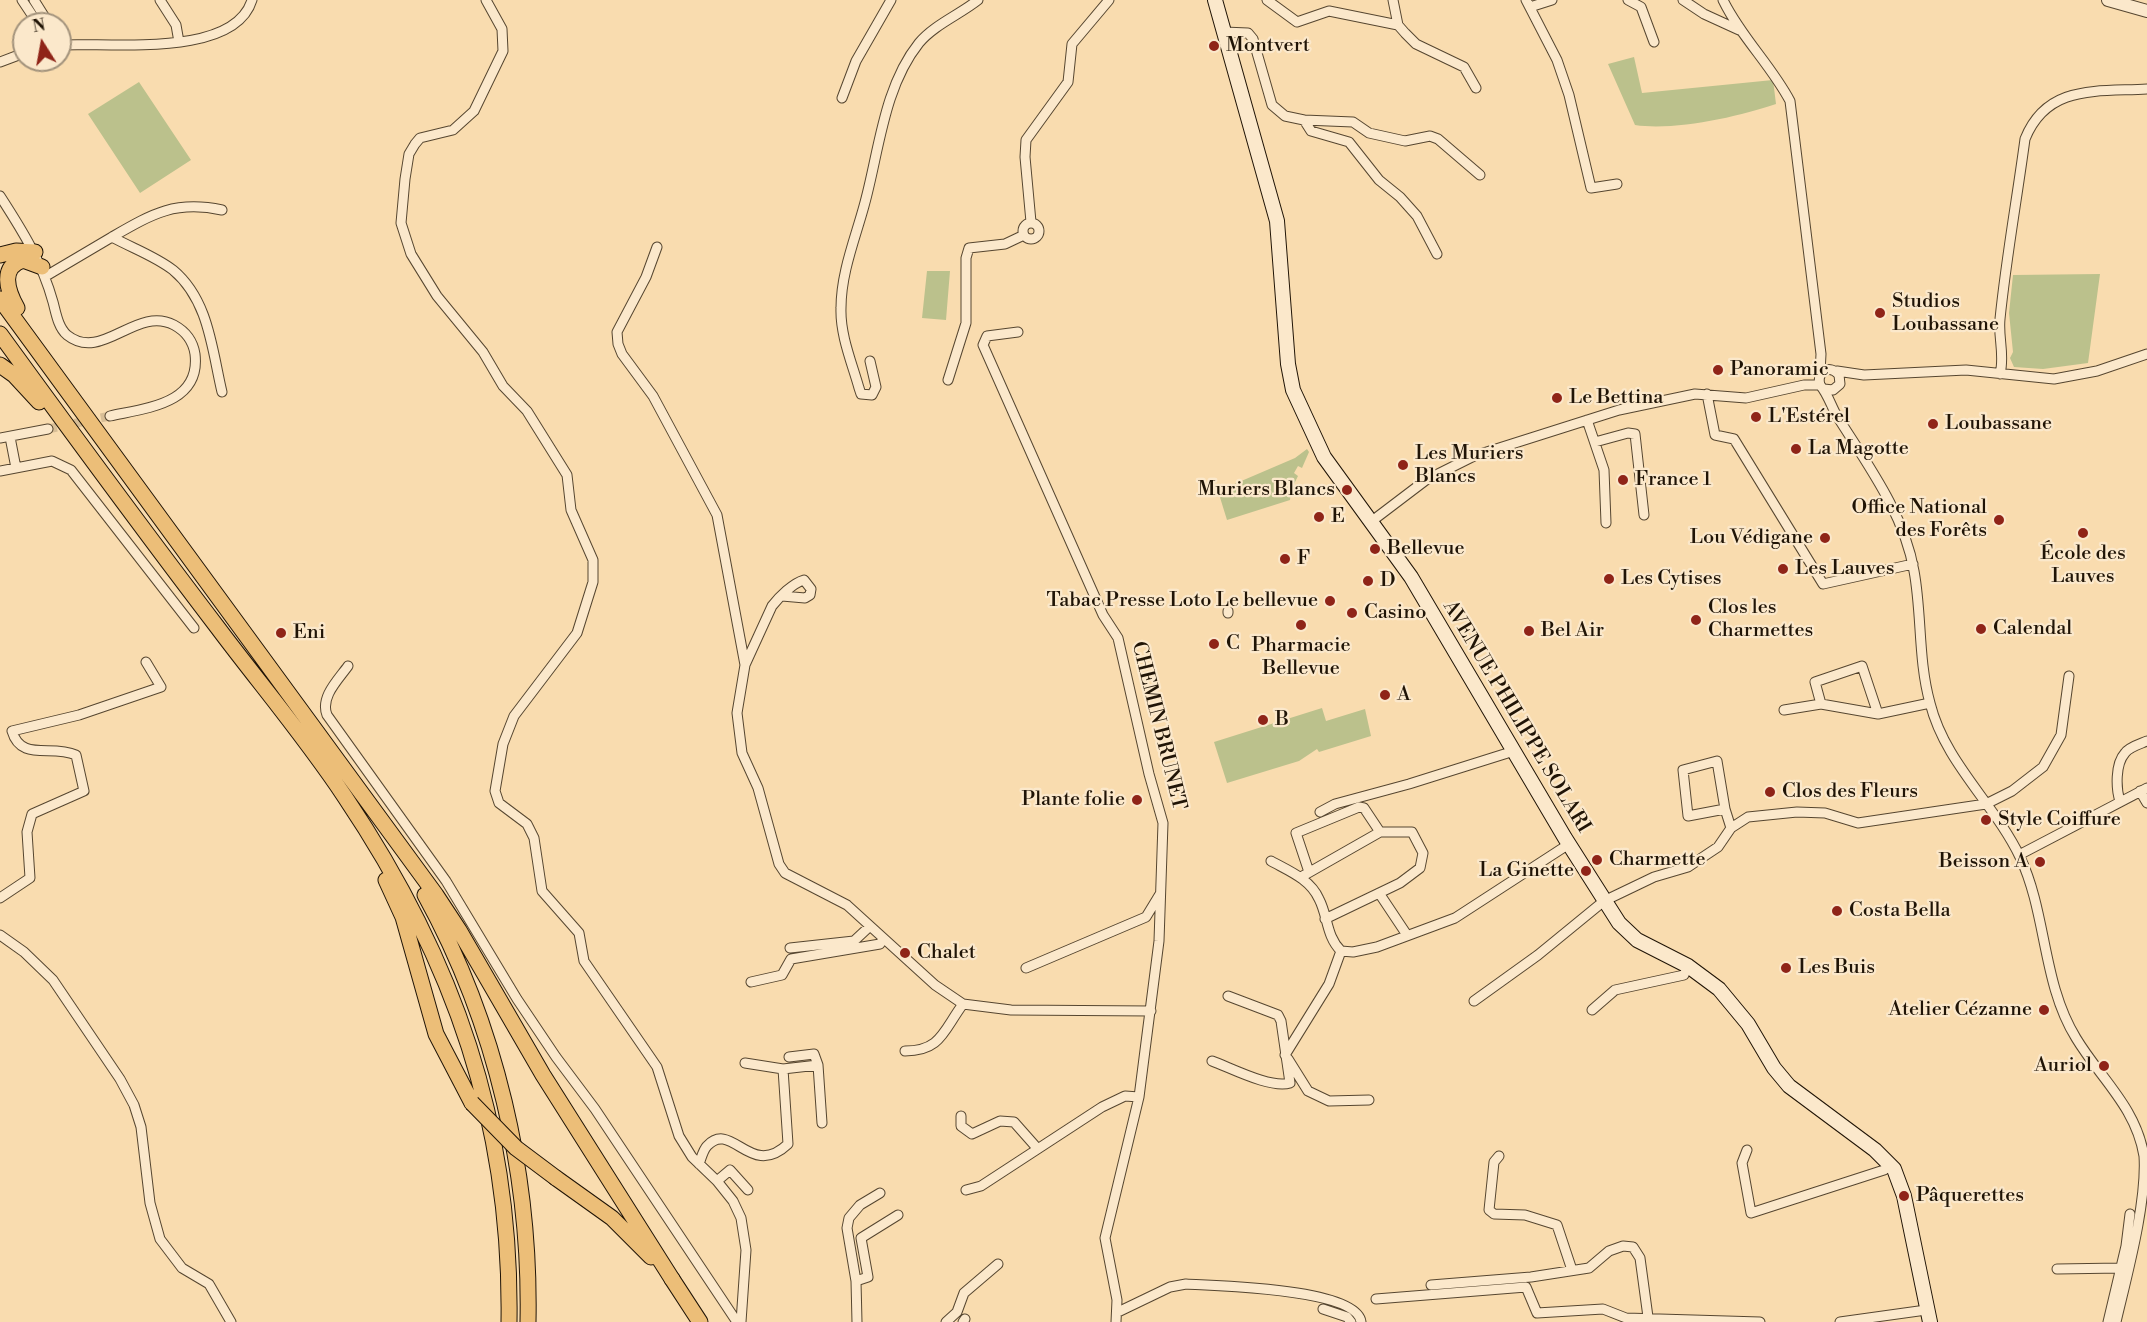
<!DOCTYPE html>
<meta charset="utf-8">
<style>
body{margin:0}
#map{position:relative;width:2147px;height:1322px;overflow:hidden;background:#f9dcaf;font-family:"Libre Bodoni",serif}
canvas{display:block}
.north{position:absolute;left:12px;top:12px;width:60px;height:60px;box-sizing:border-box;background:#fbe8cb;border:2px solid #a3937c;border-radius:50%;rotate:349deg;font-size:16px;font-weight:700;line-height:24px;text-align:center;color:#201406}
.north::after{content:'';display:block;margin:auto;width:21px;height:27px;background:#8f2418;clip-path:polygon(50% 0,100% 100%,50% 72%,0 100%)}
</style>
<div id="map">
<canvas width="2147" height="1322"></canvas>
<div class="north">N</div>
</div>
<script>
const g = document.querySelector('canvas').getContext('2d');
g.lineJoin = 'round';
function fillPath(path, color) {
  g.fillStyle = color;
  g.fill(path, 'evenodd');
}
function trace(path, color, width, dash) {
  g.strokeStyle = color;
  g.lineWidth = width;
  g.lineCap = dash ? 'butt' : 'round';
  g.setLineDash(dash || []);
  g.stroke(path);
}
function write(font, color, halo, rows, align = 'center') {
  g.font = font + ' "Libre Bodoni",serif';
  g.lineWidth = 4.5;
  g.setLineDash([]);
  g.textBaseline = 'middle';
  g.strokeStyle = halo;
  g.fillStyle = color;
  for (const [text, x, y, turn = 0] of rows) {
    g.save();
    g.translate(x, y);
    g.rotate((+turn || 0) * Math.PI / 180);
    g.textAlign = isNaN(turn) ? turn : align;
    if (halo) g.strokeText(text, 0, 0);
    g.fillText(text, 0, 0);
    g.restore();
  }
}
fillPath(new Path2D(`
 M1634,57l8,36 131,-13 3,24c-38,13 -102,27 -141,21l-27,-61z
 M139,82l52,78 -51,33 -52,-79z
 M927,271h23l-4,49 -24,-2z
 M2100,274l-12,89 -45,6 -29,-2 -4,-9 3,-6 -4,-39 4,-38z
 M1307,449l2,3 -7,16 -4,-2 -4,7 4,3 -7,14 -1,10 -63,20 -9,-29 77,-33z
 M1322,708l4,13 39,-12 6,27 -52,16 -2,-3 -18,12 -72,22 -13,-41z`), '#bbc18c');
trace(new Path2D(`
 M48,429l62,-13`), '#d8be96', 9, [9, 4.5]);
const minor = new Path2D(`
 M22,0l16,24
 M34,0l15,24
 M160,0l16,25 3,17
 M486,0l16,29 1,22 -29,60 -21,19 -33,8 -5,6 -6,10 -4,25 -4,44 10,31 26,42 46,56 20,34 24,25 40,64 4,35 22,50v22l-16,51 -63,83 -11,28 -8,47 4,12 28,21 7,14 8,53 37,42 5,28 73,106 22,69 13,21 25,24 16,20 8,17 5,32 -5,72
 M1267,0l30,22 32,-11 69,14
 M1393,0l5,25 7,8 11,11 48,23 12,21
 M1526,0l31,60 12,35 22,93 26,-4
 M1628,0l13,7 13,35
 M1683,0l21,14 35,16
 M1723,0c18,37 48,65 67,101l31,253 -1,19
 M1530,7l22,-7
 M1224,32l24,1 5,6 19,66 13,11 19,4 7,11 38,11 30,38 21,17 17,19 20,38
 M60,45c48,-3 174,14 192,-45
 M0,62l24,-9
 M842,98l14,-37 35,-61
 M1304,120l49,2 16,11 36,8 25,-5 8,3 42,36
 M0,196c22,34 42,66 53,106 3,11 5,25 14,33 35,28 69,-30 107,-10 11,6 19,16 21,29 6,50 -49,54 -85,62
 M1031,222l-6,-65 1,-17 42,-58 4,-38 37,-44
 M1023 231a8 8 0 1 1 16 0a8 8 0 1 1-16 0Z
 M112,237c40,-23 63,-37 110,-27
 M657,247l-11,30 -29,55 1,12 4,10 31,42 64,119 28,150
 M46,276l66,-39c20,11 43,19 61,33 36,30 39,80 49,122
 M1018,332l-31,4 -4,9 120,270 15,23 31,136 14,49 -4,118 -20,156 -34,141 12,62 -1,22
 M870,361l6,26 -4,8 -11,-1 -2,-6c-7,-25 -19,-53 -18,-80 0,-35 14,-69 23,-102 15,-53 19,-118 55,-163 15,-18 40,-28 59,-43
 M1837,371l27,4 102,-5 88,9 43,-8 50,-17
 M2000,374c5,-19 -2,-36 0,-55 6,-60 17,-120 25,-180 22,-55 72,-47 122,-50
 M948,380l18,-57v-65l3,-10 36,-4 19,-9
 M1824,389l9,1 7,-6 -1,-9c-9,-11 -23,-4 -19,10 8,9 11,21 17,31 30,48 67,97 77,155 8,43 4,89 16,132 15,60 64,100 90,154 27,57 22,126 56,181 24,40 60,69 68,118 3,47 -17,119 -28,166
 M1707,394l8,41 19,4 89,145 90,-20
 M1587,420l17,50 2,53
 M10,437l6,31
 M0,438l48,-9
 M1595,442l33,-9 7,1 9,81
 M0,471l52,-10 19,9 123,158
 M1372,521l54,-41 48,-24 145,-46 76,-16 51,4 58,-13h16
 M782,596l23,2 5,-3 1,-6 -7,-9c-11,3 -25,17 -32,26l-27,59 -8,48 5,40 16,35 21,76 6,9 62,32 88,80 28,19 48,6 140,1
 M1228,613v-2
 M348,666c-10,14 -28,31 -21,49l119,166 71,118 39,58 39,52 142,213
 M1784,710l37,-6
 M1878,714l-57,-10 -6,-22 47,-16 16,48 52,-11
 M2140,791l7,12
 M2120,801c-4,-12 -5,-37 5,-48 4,-6 15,-9 22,-12
 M1725,809l-37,7 -5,-46 34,-9 8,48 6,19
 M1320,812l15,-8 74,-20 105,-33
 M2019,855l128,-67
 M1271,861c18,10 39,18 48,38 9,17 7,37 22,52l-12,33 -44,71
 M1309,872l-13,-39 63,-26 5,1 16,24
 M1301,877l79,-45h32l11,21 -3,15 -20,15 -75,36
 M1379,893l28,42
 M0,898l30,-20 -3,-46 5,-18 52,-23 -8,-36c-25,-11 -55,7 -64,-24l67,-16 82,-28 -15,-25
 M0,935l24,17 29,28 67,99 14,26 7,22 9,76 10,36 22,29 27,16 22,38
 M790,948l64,-7 15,-14
 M1341,951l12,1 24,-5 78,-29 114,-74
 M1026,968l120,-51 14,-23
 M751,982l31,-7 9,-16 89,-15 3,-5
 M1474,1001l64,-46 66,-54 50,-24 34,-10 30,-20 13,-19 17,-11 49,-5 28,1 33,10 128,-19 26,-13 31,-24 18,-32 8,-59
 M1592,1010l23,-20 69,-15 4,-9
 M905,1051c36,0 38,-20 58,-47
 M789,1057l25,-3 4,11
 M1288,1059l20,32 21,10 40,-1
 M1212,1061c19,7 59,28 78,22l-9,-62 -3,-6 -50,-19
 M783,1069l35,-4 4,58
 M961,1116v10l11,8 28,-13 14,1 23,26
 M1747,1150l-5,13 9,50 133,-43 7,-5
 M1499,1156l-5,6 -5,48 5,4 31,1 32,10 15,45
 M699,1164c2,-5 4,-14 8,-18 25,-27 43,34 81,-2l-5,-75 -38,-6
 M717,1181l13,-11 18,20
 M966,1190l15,-4 121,-79 23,-11 14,1
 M2057,1269l63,-1
 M856,1281l12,-4 -7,-39 37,-23
 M1431,1285l100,-8 58,-9 20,-17 14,-5 10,1 7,11 8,59
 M1376,1299l150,-12 11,26 66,-4 23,9 134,4
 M1323,1309l24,8 4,5
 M1118,1312l52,-25 16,-3c29,2 171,4 175,38
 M857,1322l-1,-41 -9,-53 2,-10 11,-13 20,-12
 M946,1322l11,-10 7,-19 34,-29
 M963,1322l2,-3
 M1840,1322l86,-12
 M2108,1322l18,-76 4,-32`);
const tertiary = new Path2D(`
 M2108,0l39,11`);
const secondary = new Path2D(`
 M1215,0l62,221 11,143 5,26 31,67 87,120 154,261 54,85 18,17 51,26 31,23 29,35 26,44 15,18 86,64 19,19 10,27 26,126`);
const primary = new Path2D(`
 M672,1279l28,43`);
const trunk = new Path2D(`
 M0,255l16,-4 19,1
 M0,299l436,596 23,35 84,145 129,204
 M17,308c-10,-18 -17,-41 6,-48l19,7
 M0,334c72,99 144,197 218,294 42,56 88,110 127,169 109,162 167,328 164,525
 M0,365l14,10 25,27
 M386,880l17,37 33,117 36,69
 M425,895c71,129 106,280 103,427
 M556,1178l56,40 39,39`);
trace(minor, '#564630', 11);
trace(tertiary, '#564630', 14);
trace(secondary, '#201406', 16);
trace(primary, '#201406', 17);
trace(trunk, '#201406', 17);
trace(minor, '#fbe8cb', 9);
trace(tertiary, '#fbe8cb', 12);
trace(secondary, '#fbe8cb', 14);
trace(primary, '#ecbe78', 15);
trace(trunk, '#ecbe78', 15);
const trunkBridge = new Path2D(`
 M472,1103l44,45 40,30`);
trace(trunkBridge, '#201406', 17, []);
trace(trunkBridge, '#ecbe78', 15);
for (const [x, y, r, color] of [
 [1214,46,6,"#8f2418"],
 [1880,313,6,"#8f2418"],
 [1718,370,6,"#8f2418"],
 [1557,398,6,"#8f2418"],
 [1756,417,6,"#8f2418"],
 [1933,424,6,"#8f2418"],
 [1796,449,6,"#8f2418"],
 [1403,465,6,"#8f2418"],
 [1623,480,6,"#8f2418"],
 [1347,490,6,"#8f2418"],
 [1319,517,6,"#8f2418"],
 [1999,520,6,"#8f2418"],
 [2083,533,6,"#8f2418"],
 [1825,538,6,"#8f2418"],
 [1375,549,6,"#8f2418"],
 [1285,559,6,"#8f2418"],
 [1783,569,6,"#8f2418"],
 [1609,579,6,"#8f2418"],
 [1368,581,6,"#8f2418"],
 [1330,601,6,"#8f2418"],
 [1352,613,6,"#8f2418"],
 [1696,620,6,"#8f2418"],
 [1301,625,6,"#8f2418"],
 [1981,629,6,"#8f2418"],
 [1529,631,6,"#8f2418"],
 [281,633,6,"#8f2418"],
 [1214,644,6,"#8f2418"],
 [1385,695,6,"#8f2418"],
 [1263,720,6,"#8f2418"],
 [1770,792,6,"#8f2418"],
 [1137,800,6,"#8f2418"],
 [1986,820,6,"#8f2418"],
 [1597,860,6,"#8f2418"],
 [2040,862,6,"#8f2418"],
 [1586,871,6,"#8f2418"],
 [1837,911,6,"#8f2418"],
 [905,953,6,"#8f2418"],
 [1786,968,6,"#8f2418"],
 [2044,1010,6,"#8f2418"],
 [2104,1066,6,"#8f2418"],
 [1904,1196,6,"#8f2418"]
]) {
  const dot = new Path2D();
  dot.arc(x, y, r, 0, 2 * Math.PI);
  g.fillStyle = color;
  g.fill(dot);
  trace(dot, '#fbe8cb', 2);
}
write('20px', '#201406', '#fbe8cb', [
 ["Montvert",1226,46],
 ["Studios",1892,302],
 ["Loubassane",1892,325],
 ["Panoramic",1730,370],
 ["Le Bettina",1569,398],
 ["L'Estérel",1768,417],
 ["Loubassane",1945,424],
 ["La Magotte",1808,449],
 ["Les Muriers",1415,454],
 ["Blancs",1415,477],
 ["France 1",1635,480],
 ["Muriers Blancs",1335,490,"right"],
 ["Office National",1987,508,"right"],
 ["des Forêts",1987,531,"right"],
 ["E",1331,517],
 ["Lou Védigane",1813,538,"right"],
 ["Bellevue",1387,549],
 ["École des",2083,554,"center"],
 ["Lauves",2083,577,"center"],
 ["F",1297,559],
 ["Les Lauves",1795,569],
 ["Les Cytises",1621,579],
 ["D",1380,581],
 ["Tabac Presse Loto Le bellevue",1318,601,"right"],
 ["Clos les",1708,608],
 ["Charmettes",1708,631],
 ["Casino",1364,613],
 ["Calendal",1993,629],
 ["Bel Air",1541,631],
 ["Eni",293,633],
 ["C",1226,644],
 ["Pharmacie",1301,646,"center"],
 ["Bellevue",1301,669,"center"],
 ["A",1397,695],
 ["B",1275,720],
 ["Clos des Fleurs",1782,792],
 ["Plante folie",1125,800,"right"],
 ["Style Coiffure",1998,820],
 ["Charmette",1609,860],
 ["Beisson A",2028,862,"right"],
 ["La Ginette",1574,871,"right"],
 ["Costa Bella",1849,911],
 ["Chalet",917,953],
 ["Les Buis",1798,968],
 ["Atelier Cézanne",2032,1010,"right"],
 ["Auriol",2092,1066,"right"],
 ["Pâquerettes",1916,1196]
], 'left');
write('20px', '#201406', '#fbe8cb', [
 ["AVENUE PHILIPPE SOLARI",1516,717,59],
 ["CHEMIN BRUNET",1158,726,76]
]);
</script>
